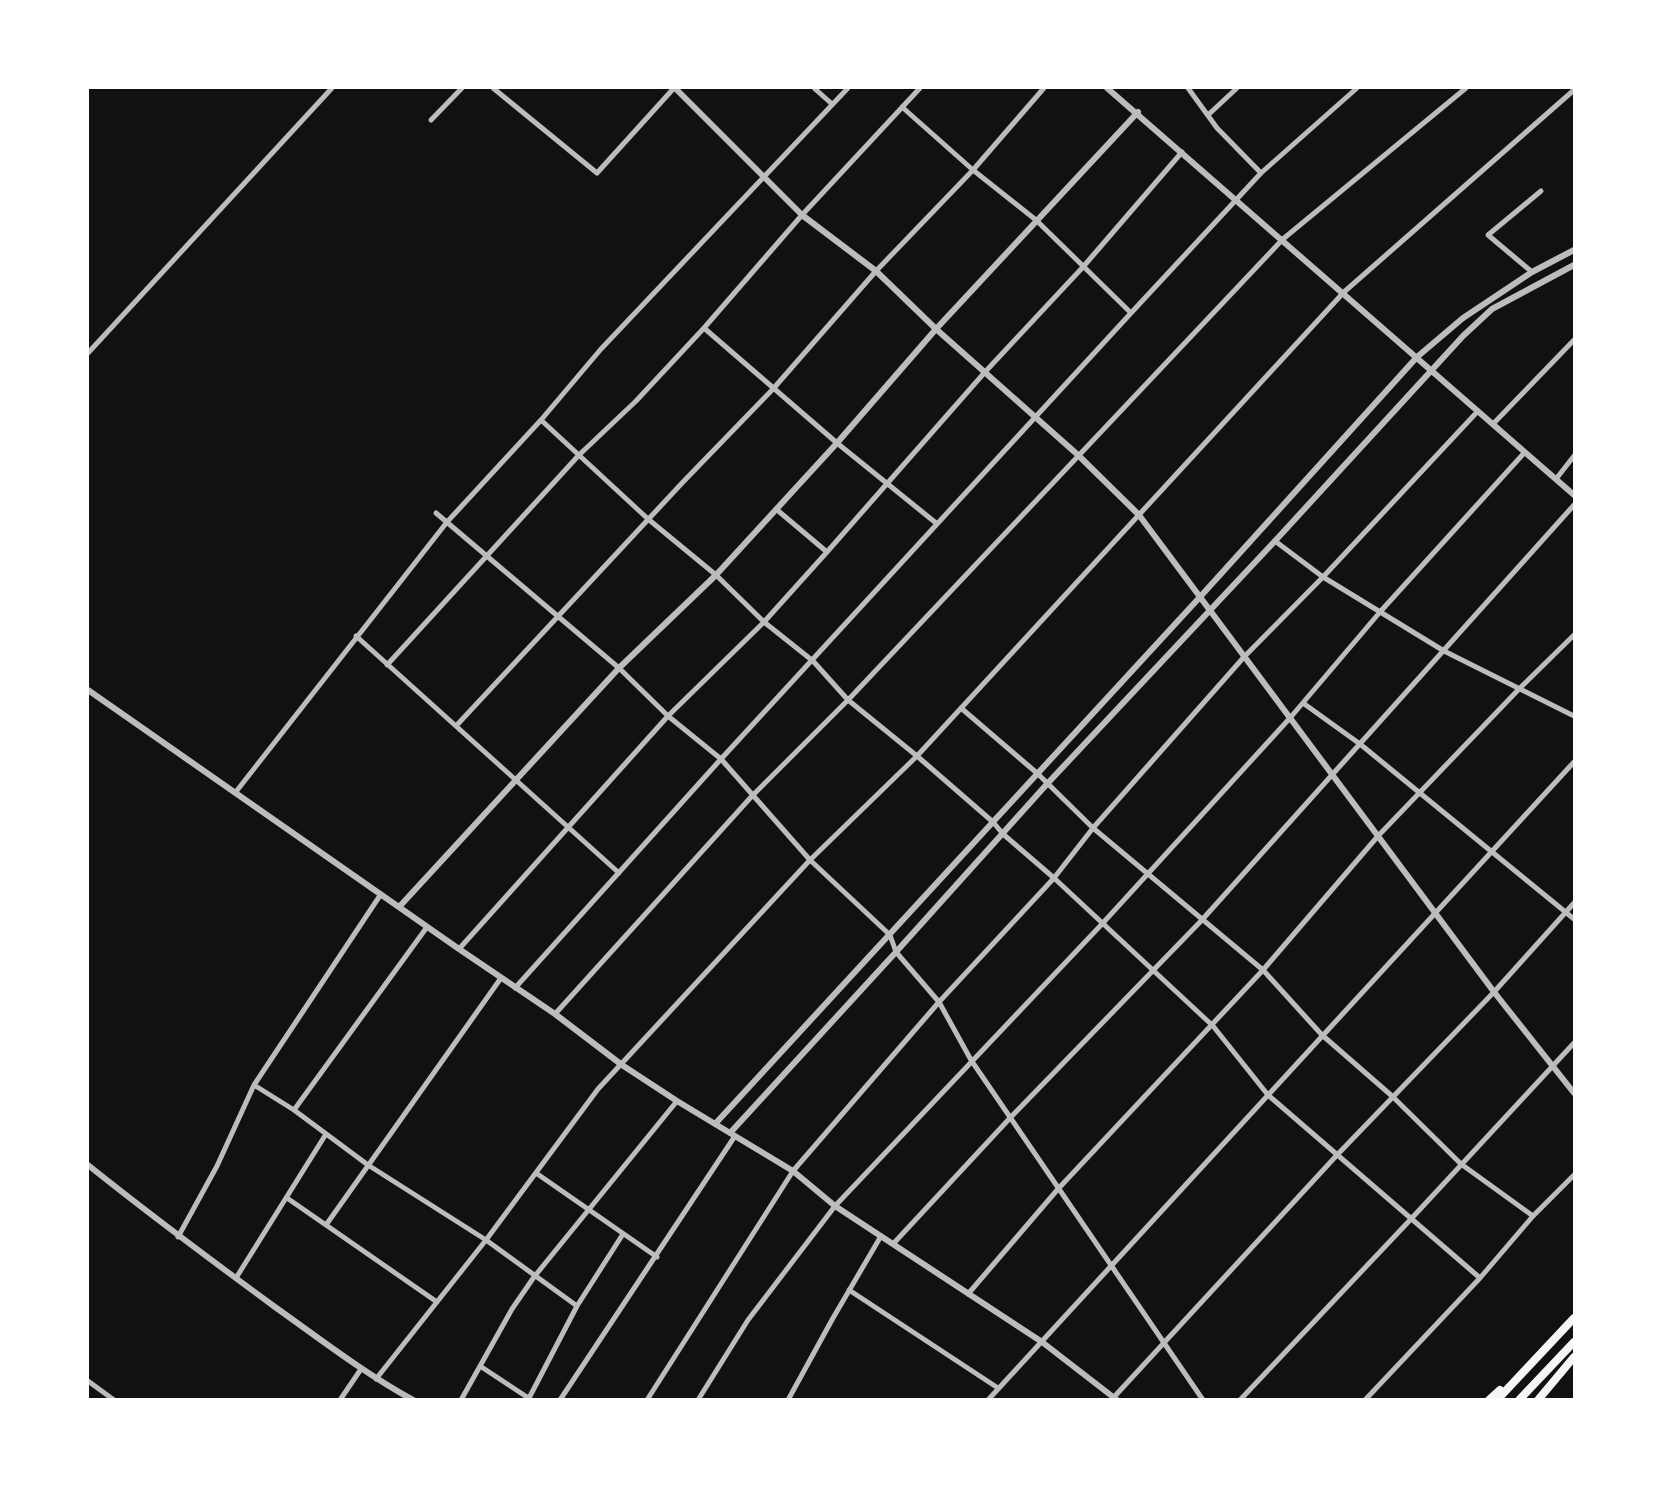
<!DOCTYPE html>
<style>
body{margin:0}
#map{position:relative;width:1662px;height:1487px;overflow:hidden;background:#111;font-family:"Asap Condensed",sans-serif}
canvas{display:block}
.frame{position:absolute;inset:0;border:89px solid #fff;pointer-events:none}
</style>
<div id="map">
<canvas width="1662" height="1487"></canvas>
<div class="frame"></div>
</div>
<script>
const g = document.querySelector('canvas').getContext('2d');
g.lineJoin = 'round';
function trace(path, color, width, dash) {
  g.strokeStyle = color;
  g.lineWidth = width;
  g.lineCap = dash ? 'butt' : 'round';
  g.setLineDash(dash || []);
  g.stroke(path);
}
trace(new Path2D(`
 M493,88l104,85 77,-85
 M814,88l18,16
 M1188,88l29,40 44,45
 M902,107l71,63 63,50 95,93
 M1208,115l29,-27
 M431,120l31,-32
 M1532,272l-44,-37 53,-44
 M704,328l133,115 99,80
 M88,353l244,-265
 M541,420l107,99 68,56 48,47 49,39 35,39 69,56 76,66 10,12 51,44 159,148 55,69 212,183
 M1493,424l81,-84
 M1556,479l18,-23
 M776,509l51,43
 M436,513l183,155 49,48 53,43 89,101 80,75 6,17 43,50 32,58 232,340
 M1275,541l48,36 121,74 130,65
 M356,636l263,237
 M387,665l192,-210 57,-54 68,-73 98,-113 118,-127
 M1303,703l57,41 214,175
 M961,708l77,66 55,54 170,142 59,65 70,61 69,68 72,52
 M456,726l227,-244 90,-93 103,-118 97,-101 71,-82
 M235,793l212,-271 94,-102 60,-71 247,-261
 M459,949l209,-233 96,-94 63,-70 158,-180 98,-105 99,-115
 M515,988l206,-229 410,-446 130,-140 96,-85
 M555,1014l197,-218 96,-96 435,-461 183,-151
 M254,1085l40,25 74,55 118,75 91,66
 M294,1110l133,-183
 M536,1173l121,84
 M287,1198l150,104
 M326,1225l175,-247
 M178,1237l39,-71 37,-81 127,-191
 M893,1244l117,-126 191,-197 373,-416
 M236,1278l90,-144
 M849,1290l149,98
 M968,1294l90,-105 205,-219 115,-134 141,-147 55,-54
 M480,1366l50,33
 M376,1379l110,-139 112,-151 212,-229 107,-104 427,-464 230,-202
 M88,1381l26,19
 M1114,1397l223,-242 157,-163 80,-89
 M340,1400l21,-31
 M461,1400l51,-91 22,-32 143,-176
 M528,1400l49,-94 46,-72
 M560,1400l175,-264
 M647,1400l146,-229 146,-169 115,-124 39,-50 151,-171 79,-80 155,-166
 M698,1400l50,-80 87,-114 267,-282 188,-206 90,-106 145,-160
 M788,1400l45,-82 48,-82
 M988,1400l586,-638
 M1240,1400l171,-181 163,-176
 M1365,1400l115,-122 53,-62 41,-41`), '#bcbcbc', 5);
trace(new Path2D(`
 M675,88l127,127 74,56 60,58 142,126 61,60 355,477 80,101
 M1107,88l467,407
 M88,690l371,259 96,65 67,51 55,36 116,70 42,35 207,136 75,58
 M400,906l219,-238 97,-93 121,-132 99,-114 202,-217
 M715,1124l485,-527 217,-240 46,-39 69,-46 42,-22
 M730,1133l166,-181 151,-168 228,-243 188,-205 29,-27 82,-44
 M88,1165c61,49 123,95 187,142 45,32 89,66 138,93`), '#bcbcbc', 6);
trace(new Path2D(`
 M1489,1400l11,-10
 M1497,1400l77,-82
 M1519,1400l55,-58
 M1538,1400l36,-43`), '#f5f5f5', 8);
</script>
